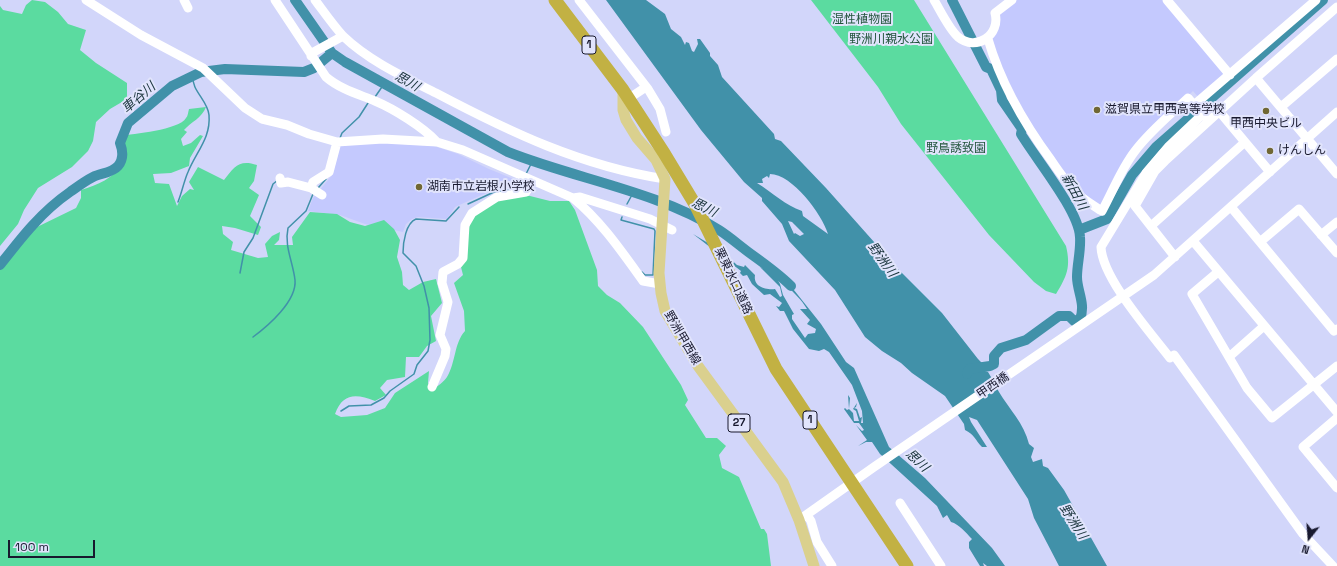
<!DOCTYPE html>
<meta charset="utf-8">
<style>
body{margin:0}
#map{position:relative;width:1337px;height:566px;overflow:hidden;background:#d2d6fa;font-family:"Space Grotesk",sans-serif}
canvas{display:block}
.north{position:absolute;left:1289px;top:518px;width:40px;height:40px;-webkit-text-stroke:3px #e1e4fc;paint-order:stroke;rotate:197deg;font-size:11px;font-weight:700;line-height:16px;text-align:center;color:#18192e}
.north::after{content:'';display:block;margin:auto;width:14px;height:18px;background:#18192e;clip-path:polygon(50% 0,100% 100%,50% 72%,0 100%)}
.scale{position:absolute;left:8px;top:540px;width:87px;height:18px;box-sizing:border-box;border:2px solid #18192e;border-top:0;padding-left:5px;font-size:12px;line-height:14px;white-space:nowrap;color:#18192e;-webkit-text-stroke:3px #e1e4fc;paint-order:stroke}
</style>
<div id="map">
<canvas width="1337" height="566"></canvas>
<div class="north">N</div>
<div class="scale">100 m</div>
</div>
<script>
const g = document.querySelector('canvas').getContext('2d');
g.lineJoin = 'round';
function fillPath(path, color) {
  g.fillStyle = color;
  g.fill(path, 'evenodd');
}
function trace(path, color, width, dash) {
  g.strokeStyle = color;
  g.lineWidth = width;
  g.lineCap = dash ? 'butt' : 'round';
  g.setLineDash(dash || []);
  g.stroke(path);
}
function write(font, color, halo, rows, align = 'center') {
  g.font = font + ' "Space Grotesk","Noto Sans JP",sans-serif';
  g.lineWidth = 4;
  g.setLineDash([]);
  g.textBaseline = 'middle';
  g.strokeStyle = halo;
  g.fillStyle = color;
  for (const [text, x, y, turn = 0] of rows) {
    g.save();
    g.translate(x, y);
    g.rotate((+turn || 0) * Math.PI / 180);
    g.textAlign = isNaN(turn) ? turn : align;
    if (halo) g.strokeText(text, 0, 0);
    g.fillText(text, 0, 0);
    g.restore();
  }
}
fillPath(new Path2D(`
 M1016,0h148l60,73v4l-25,21 -6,-7 -51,50 -41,70 -24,-19 -67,-100 -19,-52 7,-28z
 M370,142l64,4 24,8 31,15 32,13 -3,4 -25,4 -38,17 -8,12 -29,-2 -6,2 -6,5 -3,8 -38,-8 -25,-9 -32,-4 5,-13 20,-24 7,-28z`), '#c4c9fe');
fillPath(new Path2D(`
 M32,0l13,2 13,10 10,12 18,6 -6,20 16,13 31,20v16l-17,10 -14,13 -3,19 -5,10 -16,16 -34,21 -14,22 -6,14 -18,22v-240l3,4 19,4 4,-9z
 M811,0h103l152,246c5,21 1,30 -10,48l-10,-3 -12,-9 -45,-47 -88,-111 -23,-37z
 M206,107c-4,11 -15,15 -22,23l3,2 -6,7 2,7 8,-3 9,-8 3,1 -13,22 -1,8 -18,7 -18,1 2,9 14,1 8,22 5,-10 8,-7 4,1 -5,-8 9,-15 26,13c10,-13 15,-21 33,-15l-3,16 -5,7 10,7 -9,21 11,11 -3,8 -23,-7 -13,-2 1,8 10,8 -2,8 27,8 10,-1 -3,-13 7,-8 8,-4 -1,8 -5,5h19l-1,-8 18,-25 27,2 13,8 15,4 19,-6 10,9 6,11 -3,17 5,15 1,13 6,5 14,-8 13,-3 6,24 -11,13 5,25 -9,5 -8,11h-13l-1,20 -18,3 -7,8 6,7 -11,6c-18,-7 -32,-9 -40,13l6,3 26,-2 18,-7 10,-15 34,-22 -1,12 5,7c4,-4 11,-8 14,-13 9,-15 7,-34 18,-46l-1,-20 -10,-28 9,-8 -3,-12 13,-51 35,-16h22l20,5h19l6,9 22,60 1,16 9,9 13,8 23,24 38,58 7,15 -3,5 21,33h11l9,8 -7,9 3,13 17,9 22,52h3l3,5 4,32h-771v-296l19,-24 18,-19 39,-19 5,-10v-8c17,-5 32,-12 42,-26l-3,-28c13,-2 59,-6 66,-18 2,-2 2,-6 3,-9z`), '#5bdba0');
fillPath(new Path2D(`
 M606,0h40l19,14 6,15 10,8 4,8 1,-3 3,1 3,8 2,1 4,-8 -1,-5h3l10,14v3l8,9 4,12 52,57 1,5 6,2 45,47 73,82 43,43 36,46 5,5h6l3,-13h2l-2,12 -14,3v3l10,3c4,6 7,13 11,20 10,17 25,31 30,52l5,4 -3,9 2,5 9,-3 1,7 5,2 16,22 43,76h-48l-25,-48 -6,-19 -51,-79 -8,-3 2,5 16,25h-5c-6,-6 -8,-13 -17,-17l-1,-6 -19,-28 -33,-23 -11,-10 -19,-12 -17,-14 -30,-47 -46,-49 -7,-17 -20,-23v-3l-18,-16 -43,-52zM770,174c22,0 52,40 58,60l-25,-18 -1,-5c-17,-6 -29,-18 -45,-28h6l-1,-4 5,-3 2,2zM788,221l4,1 12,12 -4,2 -5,-3 -1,1z
 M693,234l30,18 14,13 7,2 1,-2 10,10c-2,12 11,15 20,14l5,8 2,-1 -2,-9 -20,-20 4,2v-4l4,5 5,1 7,13 3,11 11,19 -2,1v4l13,19 3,-4 7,-1 1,-4 -9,-5 3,-4 -10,-11h7c-6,-10 -12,-15 -19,-22 -4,-4 -4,-6 -7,-10l5,3 35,44 25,38 8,6 35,79 36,31 67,70 13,18h-18l-4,-3 1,3h-4l-11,-18v-6l3,-3c-6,-6 -13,-15 -21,-17l-4,-7 -4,3 -6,-12 -57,-52 -8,-12h-6l-8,4 9,-6 -11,-15 6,6 2,-1 -5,-7h-5l-10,-14 1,-1 2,2 2,-1 -1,-14 2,3 -1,11 4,4 1,8h5l-3,-10 -3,-2 4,-6 -1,4 -2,1 3,1 3,9 2,-1 -1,6h2l-1,-12 -10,-26 -23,-33 -5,-3 -5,2 -10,-2 -16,-20 -9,-18h-4l-4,-5 3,1 3,-4 -12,-9 -6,1 -12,-11 -5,-9 -4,1 -3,-3 1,-2z`), '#4191a9');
trace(new Path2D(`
 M375,97l9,-13
 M340,138l2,-5 17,-16 9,-14
 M526,174l6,-12
 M318,188l8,-9
 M178,202c4,-10 6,-21 10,-30 8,-20 23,-34 21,-57 -1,-14 -18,-25 -16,-39
 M468,204l26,-12 25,-4 3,-5
 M627,204l6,-11
 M622,217l-1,3 33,9 1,2 -2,44h-8l-3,-3
 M240,273l4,-21 9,-14 20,-54 5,-4
 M253,337c15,-11 44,-36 42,-57 -2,-18 -11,-34 -7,-52l18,-17 7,-17
 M341,411l8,-5 22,-1 13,-7 6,-7 24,-17 3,-9 11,-14 2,-11 -1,-32 -5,-22 -8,-20 -13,-13c0,-11 3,-30 13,-34l30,2 13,-14`), '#4191a9', 1.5);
trace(new Path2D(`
 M295,0l37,53 13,9 163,90c68,27 149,39 211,78 11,7 21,16 32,24 14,10 28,20 40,32
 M952,0l34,67 5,2 10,21 1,10 20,29 -1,5c15,25 58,77 59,103 1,14 -3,27 -3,40 0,14 9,27 3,42l-6,2 -5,-5h-10l-33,24 -25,8 -7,8v8l-4,2 -21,3 -2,5
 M1079,230l28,-11 25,-44 24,-28 167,-147
 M0,265c21,-27 41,-53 70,-73 7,-5 15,-11 23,-15 8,-4 19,-4 25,-11 6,-7 5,-15 2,-23l8,-20 44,-37 29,-14 24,-3 79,3 10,-4 18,-15`), '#4191a9', 10);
trace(new Path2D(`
 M86,0l55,35 62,33 42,40 17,11 25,6 22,9 28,8 46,-3 54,3 26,8 110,48c28,23 49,54 70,83l17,3
 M184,0l4,8
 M275,0l51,77c14,12 32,17 49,24 19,8 48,26 62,41
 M315,0c9,12 18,25 28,36 26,25 61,41 93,57 74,39 145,73 229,86
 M579,0l69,89 12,20 6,23
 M934,0c6,10 15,29 24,37 18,15 43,-2 37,-24l17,-13
 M1167,0l63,75
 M988,39c13,45 35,83 63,121 8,12 16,24 27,34 6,6 15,11 22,16l2,1c11,-20 19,-42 33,-60 15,-20 35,-36 53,-53l15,18
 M311,56l1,-3 31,-17
 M1256,78l81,-71
 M628,99l18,-12
 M1194,105l122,-105
 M1281,107l56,-48
 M1206,111l-37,35 -23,27 -45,74c1,31 49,85 69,111l4,-3 129,179 30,32
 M1219,111l51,61
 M280,178l1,5 7,-1 23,6 2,-6 16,-10 8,-30
 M311,188l11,7
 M573,198l7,-1 70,22 22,11
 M1231,207l103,124 3,-2
 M1151,226l94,-84
 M1321,235l16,-13
 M1193,241l144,171
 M1260,242l39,-33 38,44
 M1175,257l-40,-51 20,-35 10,-10 91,-83 81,96
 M1218,272l-26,22 55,94 25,30 65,-52
 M1229,357l35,-31
 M432,387l13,-31 1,-7 -6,-14 8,-33 -6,-19 1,-11 15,-8 5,-6 2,-33 7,-12 25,-16 29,-5 6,-11
 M1337,418l-34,29 34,41
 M900,503l41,63
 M807,515l4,6 6,21 15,24
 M799,520l75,-53 280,-192 183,-163`), '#fff', 9);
trace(new Path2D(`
 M623,90v20l3,10 11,18 19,22 9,19 -6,94 2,20 4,18 33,55 85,116 16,38 15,46`), '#dad08e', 11);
trace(new Path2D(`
 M555,0l68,90 41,63 32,53 80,163 131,197`), '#c2b143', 13);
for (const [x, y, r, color] of [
 [1097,110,4,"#706734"],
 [1266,111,4,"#706734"],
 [1270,151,4,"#706734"],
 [419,187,4,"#706734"]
]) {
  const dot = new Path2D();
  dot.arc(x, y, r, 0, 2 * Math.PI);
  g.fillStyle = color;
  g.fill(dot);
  trace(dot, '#e1e4fc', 1.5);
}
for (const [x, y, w] of [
 [589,45,14],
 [810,420,14],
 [739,423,22]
]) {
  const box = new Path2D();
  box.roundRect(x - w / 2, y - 9, w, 18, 3);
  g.fillStyle = '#e1e4fc';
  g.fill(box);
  trace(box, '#18192e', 1);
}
write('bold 11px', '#18192e', null, [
 ["1",589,45],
 ["1",810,420],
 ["27",739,423]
]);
write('12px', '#20533b', '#e1e4fc', [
 ["湿性植物園",862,20],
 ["野洲川親水公園",891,40],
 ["野鳥誘致園",956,149]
]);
write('12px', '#18192e', '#e1e4fc', [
 ["滋賀県立甲西高等学校",1105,110],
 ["甲西中央ビル",1266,124,"center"],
 ["けんしん",1278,151],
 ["湖南市立岩根小学校",427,187]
], 'left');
write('12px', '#18192e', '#e1e4fc', [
 ["栗東水口道路",733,281,65],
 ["野洲甲西線",682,338,60],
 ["甲西橋",993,386,-34]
]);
write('italic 13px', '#173139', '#e1e4fc', [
 ["思川",407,82,29],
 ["車谷川",139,98,-41],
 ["新田川",1074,192,61],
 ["思川",704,208,26],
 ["野洲川",882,260,54],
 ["思川",917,461,43],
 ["野洲川",1073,522,57]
]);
</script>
